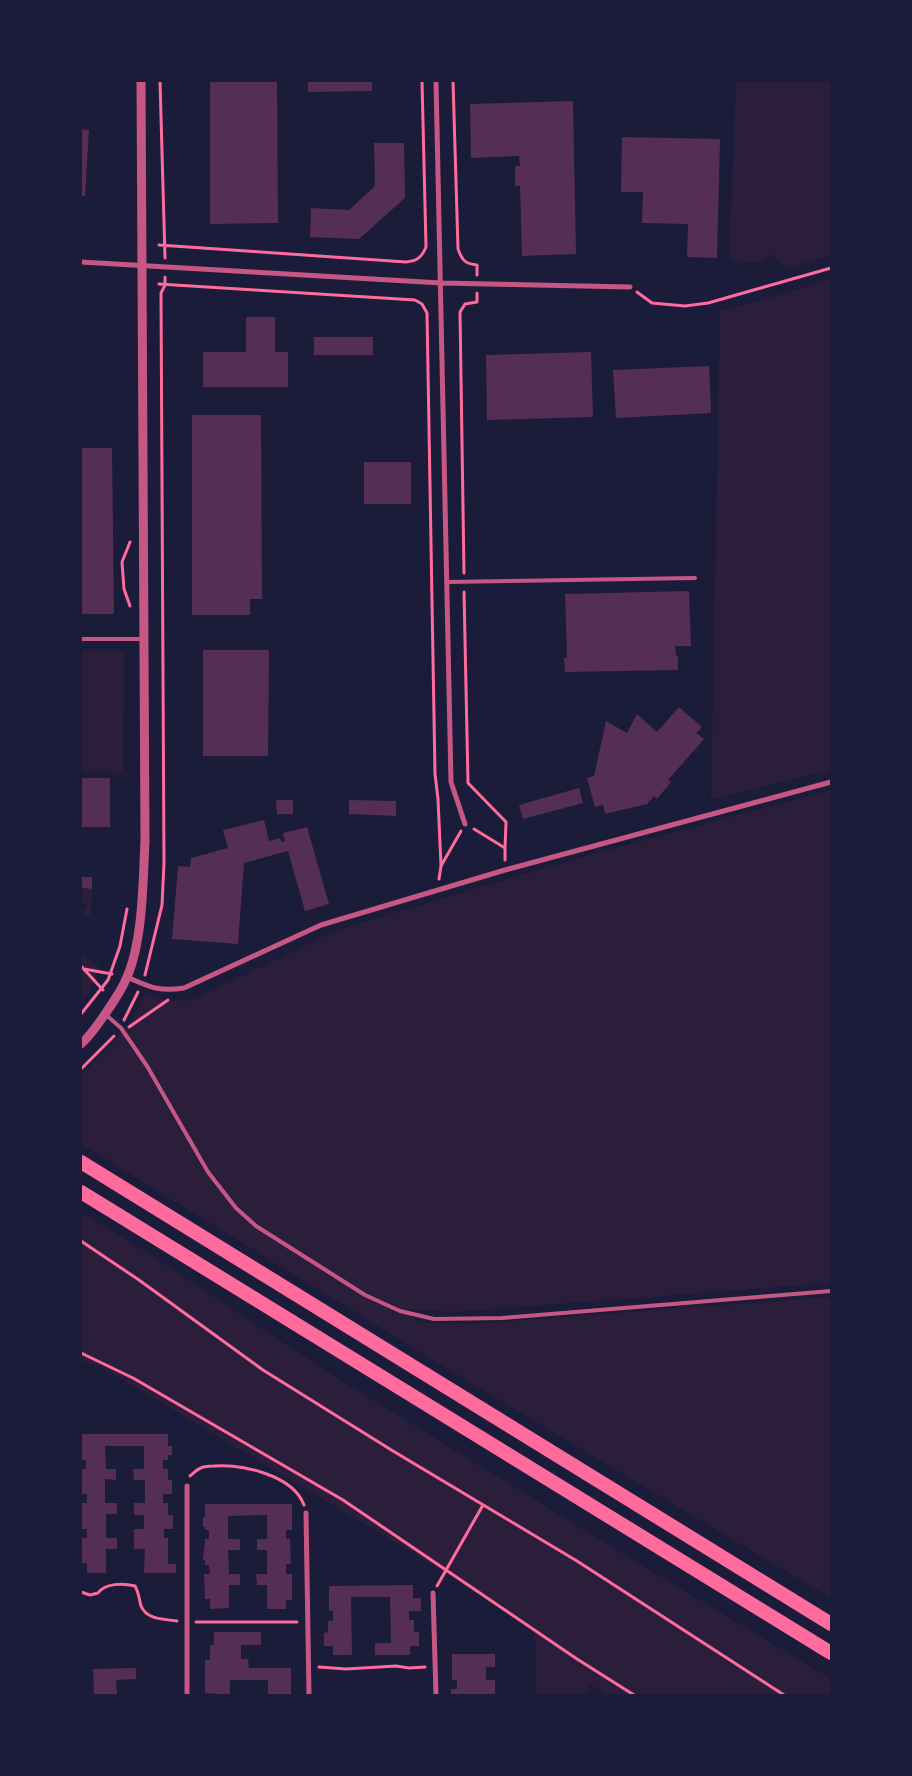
<!DOCTYPE html>
<style>
body{margin:0}
#map{position:relative;width:912px;height:1776px;overflow:hidden;background:#1b1b3a;font-family:Karla,sans-serif}
canvas{display:block}
.frame{position:absolute;inset:0;border:82px solid #1b1b3a;pointer-events:none}
</style>
<div id="map">
<canvas width="912" height="1776"></canvas>
<div class="frame"></div>
</div>
<script>
const g = document.querySelector('canvas').getContext('2d');
g.lineJoin = 'round';
function fillPath(path, color) {
  g.fillStyle = color;
  g.fill(path, 'evenodd');
}
function trace(path, color, width, dash) {
  g.strokeStyle = color;
  g.lineWidth = width;
  g.lineCap = dash ? 'butt' : 'round';
  g.setLineDash(dash || []);
  g.stroke(path);
}
fillPath(new Path2D(`
 M736,81h95v174l-43,13 -19,-14 -8,8 -32,-1z
 M831,279v491l-120,30 9,-489 45,-12z
 M81,651h43l-1,122 -42,-1z
 M831,790v493l-376,29 -49,-3 13,14 51,1 361,-27v301l-367,-219 -383,-235v-69l48,-50 16,-32 21,8 27,-1 141,-69 255,-76z
 M81,877h11l-1,41 -8,-5 5,-8 -7,-4z
 M81,953l18,13 -10,28 -8,7z
 M81,1212l57,35 196,129 317,195 180,108v16h-224l-18,-11 -1,11h-52l-1,-64 -94,-61 -336,-201 -24,-9z`), '#2a1e3b');
fillPath(new Path2D(`
 M210,81h67l1,142 -68,1z
 M308,81h64v10l-64,1z
 M573,101l3,153 -54,2 -2,-70h-5v-20h5l-1,-10 -48,2 -1,-54z
 M81,129l8,1 -4,66h-4z
 M622,137l98,2 -3,119 -30,-1 1,-33 -46,-1 1,-31h-22z
 M374,143h30l1,55 -46,41 -49,-2 1,-29 38,2 26,-24z
 M246,317h29v35h13v35h-85v-35h43z
 M314,337h59v18h-59z
 M591,352l2,65 -106,3 -1,-65z
 M709,366l2,47 -95,5 -3,-48z
 M192,415h69l1,184h-12v16h-58z
 M81,448h31l2,166h-33z
 M364,462h47v42h-47z
 M689,591l2,55h-16l1,10h2v14l-113,2 -1,-14h3l-2,-64z
 M203,650h66l-1,106h-65z
 M679,707l23,20 -6,6 8,6 -36,41 3,2 -14,17 -3,-3 -7,8 -42,10 -2,-9 -8,2 -8,-29 7,-2 12,-55 21,12 10,-19 20,18z
 M81,778h29v49h-29z
 M579,788l4,15 -60,16 -4,-14z
 M276,800h17v14h-16z
 M349,800l47,1v15l-47,-2z
 M264,820l5,21 11,-3 1,4 4,-1 -2,-8 24,-6 22,77 -24,7 -17,-60 -44,12 -6,81 -66,-5 6,-73 12,1 1,-9 37,-10 -5,-18z
 M82,877h10v12l-10,-1z
 M81,1434h87v12h4v9h-4v5h-5v9h5v11h4v14h-9v9h5v12h5v14h-9v9h4v26h8v9h-32l1,-24h-11v-20h10v-14h-10v-12h11v-23h-11l-1,-11h11v-23h-39l1,23h10v11l-11,-1v24h12v11h-11v24h11v11h-11v24h-19v-10h-5v-25h5v-9h-5v-26h5v-9h-6l1,-25h4v-9h-5z
 M205,1504h87v26h-6v9h4l1,25h-5v10h6v26h-6v9h-19v-24h-10l-1,-11h11v-24h-10v-11h10v-24l-39,1v23h12v11h-12l1,24h11v11h-11v23l-19,1v-10h-5l-1,-25h6l-1,-9h-4v-5h-2l2,-21h4v-9h-4v-3h-2v-10h2z
 M413,1585v13h8v13h-12v9h5v12h5v14h-9v9h-35v-12h16l-1,-46h-39l1,58h-19v-9h-9v-13l4,-1v-11h5v-10h-4v-25z
 M214,1632h47v13h-20v14h7l1,9h42v26l-23,1v-15h-38v15l-25,-2v-33h5v-15h4z
 M452,1654h43v13h-9v13h9v15h-44v-6h6v-9h-5z
 M136,1668v11l-20,1 1,15 -23,-1 -1,-25z`), '#542f53');
trace(new Path2D(`
 M160,81l5,177
 M453,81l5,168c4,11 7,15 19,16v10
 M159,245l247,17c11,-1 16,-5 20,-15l-4,-166
 M159,284l256,16 7,4 5,9 8,461 3,25 3,67
 M637,292l15,11 33,3 23,-3 123,-35
 M130,542l-8,20 2,27 6,17
 M464,573l-4,-261 5,-8 12,-2v-9
 M464,592l4,191 38,39 -1,26
 M474,829l31,19v12
 M439,879l2,-13 20,-35
 M81,966l22,24
 M84,969l28,5
 M145,975l17,-70 2,-42 -3,-570 4,-8v-8
 M81,1014l27,-34 12,-34 7,-37
 M124,1020l14,-28
 M129,1027l39,-27
 M81,1069l33,-33
 M81,1241l58,39 124,90 130,81 184,110 207,134
 M81,1353l52,25 210,122 234,159 57,36
 M190,1476c3,-2 6,-6 9,-7 4,-3 10,-3 15,-3 28,-2 79,9 90,39
 M437,1586l46,-81
 M81,1592l9,3 8,-2c7,-10 25,-10 37,-7 4,7 4,13 6,20 6,14 23,13 36,15
 M196,1622h101
 M319,1667l27,2 50,-3 13,2 16,-1`), '#ff6b9d', 3);
trace(new Path2D(`
 M447,582l248,-4
 M81,639h62
 M105,1014l16,14 26,38 61,106 28,36 20,18 109,69 35,16 34,8 68,-1 329,-27`), '#c65784', 4);
trace(new Path2D(`
 M436,81l15,701 14,42
 M81,262l360,21 189,4
 M127,977c23,10 32,15 57,11l137,-63 184,-55 326,-88
 M306,1513l3,182
 M433,1593l3,102
 M187,1695v-209`), '#c65784', 5);
trace(new Path2D(`
 M81,1044c9,-8 15,-17 22,-27 9,-13 18,-25 24,-40 16,-37 16,-96 18,-137l-4,-759`), '#c65784', 9);
trace(new Path2D(`
 M81,1162l750,462
 M81,1192l750,461`), '#ff6b9d', 14);
</script>
